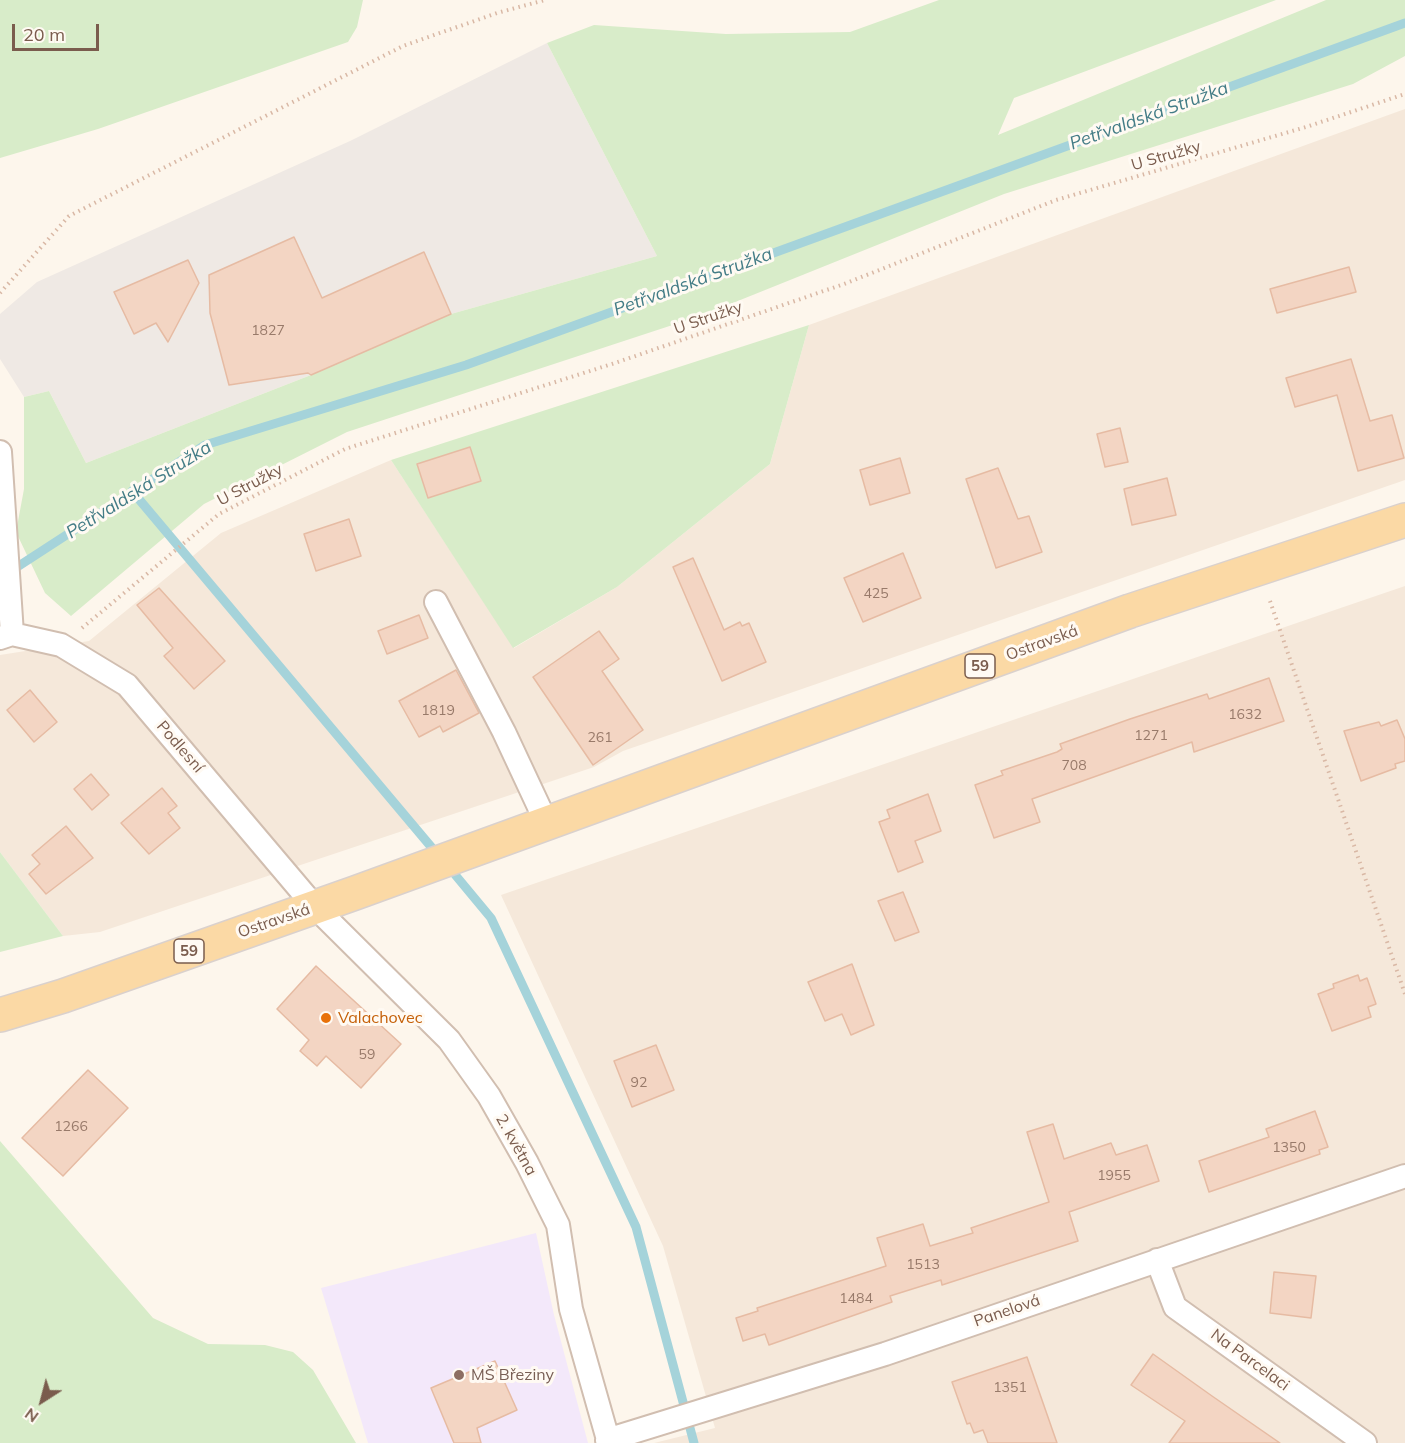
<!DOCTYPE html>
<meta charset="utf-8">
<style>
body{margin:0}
#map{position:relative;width:1405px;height:1443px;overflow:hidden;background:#fdf6ec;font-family:Mulish,sans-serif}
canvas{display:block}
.north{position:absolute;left:12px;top:1371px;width:60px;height:60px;-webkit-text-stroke:4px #fffaf3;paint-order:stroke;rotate:216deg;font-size:16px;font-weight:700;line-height:24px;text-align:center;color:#7a5c4d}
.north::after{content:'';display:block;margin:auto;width:21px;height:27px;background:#7a5c4d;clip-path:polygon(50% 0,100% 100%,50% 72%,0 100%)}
.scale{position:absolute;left:12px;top:24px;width:87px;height:27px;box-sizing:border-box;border:3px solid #7a5c4d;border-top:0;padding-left:8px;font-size:18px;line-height:21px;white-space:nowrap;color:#7a5c4d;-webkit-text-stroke:4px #fffaf3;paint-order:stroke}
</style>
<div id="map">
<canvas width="1405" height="1443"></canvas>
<div class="north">N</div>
<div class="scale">20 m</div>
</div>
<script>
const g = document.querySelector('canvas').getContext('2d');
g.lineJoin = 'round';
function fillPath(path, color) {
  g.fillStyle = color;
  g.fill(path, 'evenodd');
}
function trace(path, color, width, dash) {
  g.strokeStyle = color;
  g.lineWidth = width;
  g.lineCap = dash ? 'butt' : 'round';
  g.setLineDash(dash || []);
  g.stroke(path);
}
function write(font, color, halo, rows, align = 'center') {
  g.font = font + ' Mulish,sans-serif';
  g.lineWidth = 6;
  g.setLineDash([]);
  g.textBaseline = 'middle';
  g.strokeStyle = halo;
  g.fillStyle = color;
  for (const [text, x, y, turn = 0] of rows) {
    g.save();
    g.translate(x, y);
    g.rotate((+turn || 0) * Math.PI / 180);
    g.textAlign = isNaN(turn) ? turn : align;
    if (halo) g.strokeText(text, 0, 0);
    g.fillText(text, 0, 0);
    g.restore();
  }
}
fillPath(new Path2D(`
 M1405,109v371l-782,271 -29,16 -494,165 -37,4 -63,-84v-197l89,-14 132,-108 170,-73 123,188 103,-61 153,-123 39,-139z
 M1405,586v857h-751l61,-15 -52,-182 -162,-351z`), '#f5e8da');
fillPath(new Path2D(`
 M547,43l110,213 -206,58 -140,61 -225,88 -37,-72 -25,6 -24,-38v-45l37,-32 313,-141z`), '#efe9e4');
fillPath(new Path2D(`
 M536,1233l18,82 34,128h-220l-47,-155z`), '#f3e8fa');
fillPath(new Path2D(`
 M0,0h363l-6,27 -9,15 -250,87 -98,29z
 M939,0h337l-262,98 -16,37 328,-135h79v56l-52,28 -349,110 -301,121 -356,117 -143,72 -133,112 -26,-23 -29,-61 8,-43v-92l25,-6 37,72 225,-88 140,-61 206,-58 -110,-213 47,-18 132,9 124,-2z
 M809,325l-39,139 -153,123 -104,61 -122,-188z
 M0,852l63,84 -63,16z
 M0,1141l153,177 55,26 57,1 28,7 20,18 43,73h-356z`), '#d8ecc9');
trace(new Path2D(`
 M132,491l306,364
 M11,571l194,-126 261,-80 939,-342
 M447,865l44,53 145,309 58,216`), '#a5d3da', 9);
const building = new Path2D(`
 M294,237l28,61 102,-46 27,62 -140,61 -3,-2 -79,12 -19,-72 -1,-38z
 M188,260l11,23 -31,59 -12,-19 -22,11 -20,-42z
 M1349,267l7,25 -79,21 -7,-24z
 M1351,359l19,62 22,-6 12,43 -46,13 -21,-76 -42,12 -9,-29z
 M1120,428l8,34 -23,5 -8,-33z
 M470,447l11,34 -53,17 -11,-34z
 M900,458l10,35 -40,12 -10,-35z
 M998,468l20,51 11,-3 13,36 -46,16 -30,-89z
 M1167,478l9,37 -44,10 -8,-36z
 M349,519l12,37 -45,15 -12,-37z
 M903,553l18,45 -58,24 -19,-44z
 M693,558l31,72 16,-8 2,4 7,-3 17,39 -44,19 -49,-114z
 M159,588l66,73 -31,28 -30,-33 9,-8 -36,-43z
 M419,615l9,23 -41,16 -9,-23z
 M599,631l20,28 -17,12 41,59 -50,35 -60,-88z
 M456,670l23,43 -36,19 -3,-6 -21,11 -20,-36z
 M1269,678l15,43 -90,31 -2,-10 -160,57 8,23 -46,16 -19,-53 28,-10 -2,-4 56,-19 5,-3 -2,-5 70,-25 77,-25 2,5z
 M30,690l27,32 -23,20 -27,-32z
 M1397,720l8,19v22l-10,3 1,4 -35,13 -17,-50 35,-9 2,4z
 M91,774l18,21 -17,15 -18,-21z
 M162,788l15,18 -9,7 12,15 -31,26 -28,-31z
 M928,794l13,37 -26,10 8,21 -25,10 -19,-50 11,-4 -3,-8z
 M66,826l27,32 -47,36 -17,-20 11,-10 -8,-9z
 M903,892l16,40 -24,9 -17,-40z
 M852,964l22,61 -23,10 -9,-21 -17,7 -17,-39z
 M316,966l85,78 -40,44 -35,-32 -9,10 -17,-15 9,-11 -32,-31z
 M1358,975l2,6 7,-3 9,26 -8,3 3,10 -39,14 -14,-37 16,-6 -1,-4z
 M656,1045l18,45 -42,17 -18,-46z
 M88,1070l40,38 -65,68 -41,-38z
 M1315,1111l13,36 -9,3 1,4 -111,38 -10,-31 70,-24 -3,-8z
 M1053,1124l11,35 47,-16 5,12 31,-10 12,36 -90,31 9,29 -136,44 -1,-5 -51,16 2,6 -123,43 -4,-11 -22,7 -7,-23 22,-7 -1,-3 129,-42 -9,-28 46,-14 7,22 43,-13 -2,-5 78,-26 -22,-70z
 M1274,1272l42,4 -5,42 -41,-5z
 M1153,1354l59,42 68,47h-111l16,-22 -54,-36z
 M1027,1357l30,86h-69l-5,-13 -9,3 -4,-10 -3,1 -15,-42z
 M495,1361l22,49 -40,18 4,15h-27l-23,-55z`);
fillPath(building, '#f3d5c3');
trace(building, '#e6bba3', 1.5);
const street = new Path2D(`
 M0,452l12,182
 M436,602l68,130 43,92
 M0,638l12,-4 49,11 66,40 188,222 134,133 40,56 38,67 31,62 13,84 38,134
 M1157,1260l18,47 190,136
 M607,1440l278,-86 520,-178`);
const primary = new Path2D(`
 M0,1015l63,-19 292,-103 775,-282 275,-91`);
trace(street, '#d1beb0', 26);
trace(primary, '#dad1cd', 36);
trace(new Path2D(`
 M0,293l69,-77 334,-170 94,-33 48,-13
 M1270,601l135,393
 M82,628l137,-114 126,-65 270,-86 229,-79 212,-84 250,-73 99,-33`), '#d9b8a5', 4, [1.5, 4.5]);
trace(street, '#fff', 22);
trace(primary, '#fbd9a5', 33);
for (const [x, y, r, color] of [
 [326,1018,6,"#e8710a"],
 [459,1375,6,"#8d6e63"]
]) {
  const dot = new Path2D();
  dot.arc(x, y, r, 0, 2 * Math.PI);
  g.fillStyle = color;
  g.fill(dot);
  trace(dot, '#fffaf3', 2);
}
write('14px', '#987a6a', null, [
 ["1827",268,331],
 ["425",876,594],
 ["1819",438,711],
 ["1632",1245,715],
 ["1271",1151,736],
 ["261",600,738],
 ["708",1074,766],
 ["59",367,1055],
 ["92",639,1083],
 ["1266",71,1127],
 ["1350",1289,1148],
 ["1955",1114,1176],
 ["1513",923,1265],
 ["1484",856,1299],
 ["1351",1010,1388]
]);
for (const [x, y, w] of [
 [980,666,30],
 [189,951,30]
]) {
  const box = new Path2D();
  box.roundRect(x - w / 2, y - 12, w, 24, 4.5);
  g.fillStyle = '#fffaf3';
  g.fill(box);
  trace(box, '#7a5c4d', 1.5);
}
write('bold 15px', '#7a5c4d', null, [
 ["59",980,666],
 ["59",189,951]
]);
write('16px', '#7a5c4d', '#fffaf3', [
 ["U Stružky",1166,156,-16],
 ["U Stružky",708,318,-19],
 ["U Stružky",250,485,-28],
 ["Ostravská",1042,643,-20],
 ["Podlesní",180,747,49],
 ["Ostravská",274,921,-19],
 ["2. května",516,1145,61],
 ["Panelová",1007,1311,-19],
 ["Na Parcelaci",1250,1360,36]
]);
write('16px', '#c56008', '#fffaf3', [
 ["Valachovec",338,1018]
], 'left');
write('16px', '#785e54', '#fffaf3', [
 ["MŠ Březiny",471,1375]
], 'left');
write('italic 18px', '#437c86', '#fffaf3', [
 ["Petřvaldská Stružka",1149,116,-20],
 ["Petřvaldská Stružka",693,282,-20],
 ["Petřvaldská Stružka",139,490,-32]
]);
</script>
